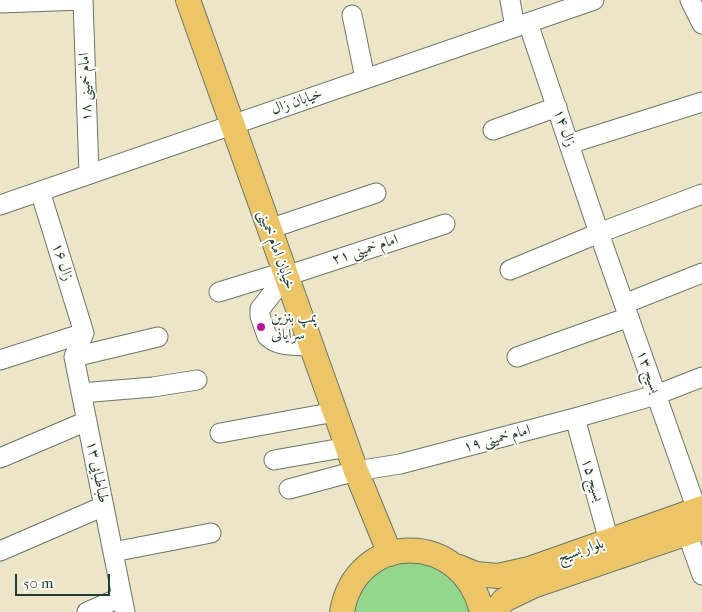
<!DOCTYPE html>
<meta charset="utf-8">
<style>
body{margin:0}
#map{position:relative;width:702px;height:612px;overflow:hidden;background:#ede5c7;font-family:"IM FELL French Canon",serif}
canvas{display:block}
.scale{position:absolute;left:15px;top:574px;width:95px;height:22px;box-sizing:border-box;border:2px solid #1f3d34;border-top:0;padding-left:6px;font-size:15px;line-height:18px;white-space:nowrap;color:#1f3d34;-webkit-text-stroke:4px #fdfcf7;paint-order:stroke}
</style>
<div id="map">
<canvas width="702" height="612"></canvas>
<div class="scale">50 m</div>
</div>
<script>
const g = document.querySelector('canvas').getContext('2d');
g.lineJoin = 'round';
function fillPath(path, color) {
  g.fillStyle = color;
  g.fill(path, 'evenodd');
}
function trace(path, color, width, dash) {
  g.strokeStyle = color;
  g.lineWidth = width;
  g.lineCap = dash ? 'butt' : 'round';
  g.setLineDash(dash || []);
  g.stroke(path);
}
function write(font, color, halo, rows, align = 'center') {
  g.font = font + ' "IM FELL French Canon",Amiri,serif';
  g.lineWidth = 4;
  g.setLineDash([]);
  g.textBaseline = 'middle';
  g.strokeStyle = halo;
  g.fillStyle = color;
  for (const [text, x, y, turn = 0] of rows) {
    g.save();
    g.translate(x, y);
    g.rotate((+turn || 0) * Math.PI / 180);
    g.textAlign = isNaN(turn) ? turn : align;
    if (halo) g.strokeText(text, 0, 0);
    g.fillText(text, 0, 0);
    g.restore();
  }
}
fillPath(new Path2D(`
 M415,560c34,8 45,20 55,52h-117c14,-36 21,-48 62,-52z`), '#95d68d');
const minor = new Path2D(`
 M83,0l6,174
 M510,0l5,27
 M690,0l12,24
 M0,3l83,-3
 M352,15l13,63
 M528,23l71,210 98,277
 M493,130l64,-23
 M569,144l133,-42
 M40,191l44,142
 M0,205l594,-205
 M269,229l107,-36
 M510,270l89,-37 103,-39
 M219,292l65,-20
 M624,304l78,-31
 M84,333l-10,24 51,255
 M312,347c-16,-3 -33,1 -45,-11l-7,-20v-7l26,-33 159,-52
 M74,357l84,-20
 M517,357l112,-40
 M0,360l84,-27
 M81,393l72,-6 44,-7
 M575,418l34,123
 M220,433l115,-21
 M0,458l87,-37
 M274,460l74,-13
 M289,489l67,-18 44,-7 175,-46 81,-23 46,-18
 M687,533l15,42
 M0,551l104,-45
 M113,552l98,-19
 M87,612l35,-15`);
const major = new Path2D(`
 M188,0l168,471 34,83
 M459,567l17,7 22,2 31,-7 173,-61
 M342,612c14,-82 121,-82 140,0
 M494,612l10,-12 29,-14 169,-58`);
trace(minor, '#677867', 21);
trace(major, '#677867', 26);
trace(minor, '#fff', 19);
trace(major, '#edc569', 24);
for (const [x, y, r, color] of [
 [261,327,5,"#b5179e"]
]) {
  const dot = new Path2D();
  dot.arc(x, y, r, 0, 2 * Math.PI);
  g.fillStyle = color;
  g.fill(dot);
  trace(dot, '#fdfcf7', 2);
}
write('15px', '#1f3d34', '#fdfcf7', [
 ["امام خمینی ۱۸",86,87,-92],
 ["خیابان زال",297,102,-19],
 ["زال ۱۴",564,128,71],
 ["خیابان امام خمینی",276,250,70],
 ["امام خمینی ۲۱",365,250,-18],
 ["زال ۱۶",62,262,73],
 ["بسیج ۱۳",648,372,71],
 ["امام خمینی ۱۹",497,439,-15],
 ["طباطبایی ۱۳",97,472,79],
 ["بسیج ۱۵",592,480,74],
 ["بلوار بسیج",581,551,-19]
]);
write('15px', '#1f3d34', '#fdfcf7', [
 ["پمپ بنزین",271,318],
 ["سرایانی",271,335]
], 'left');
</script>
